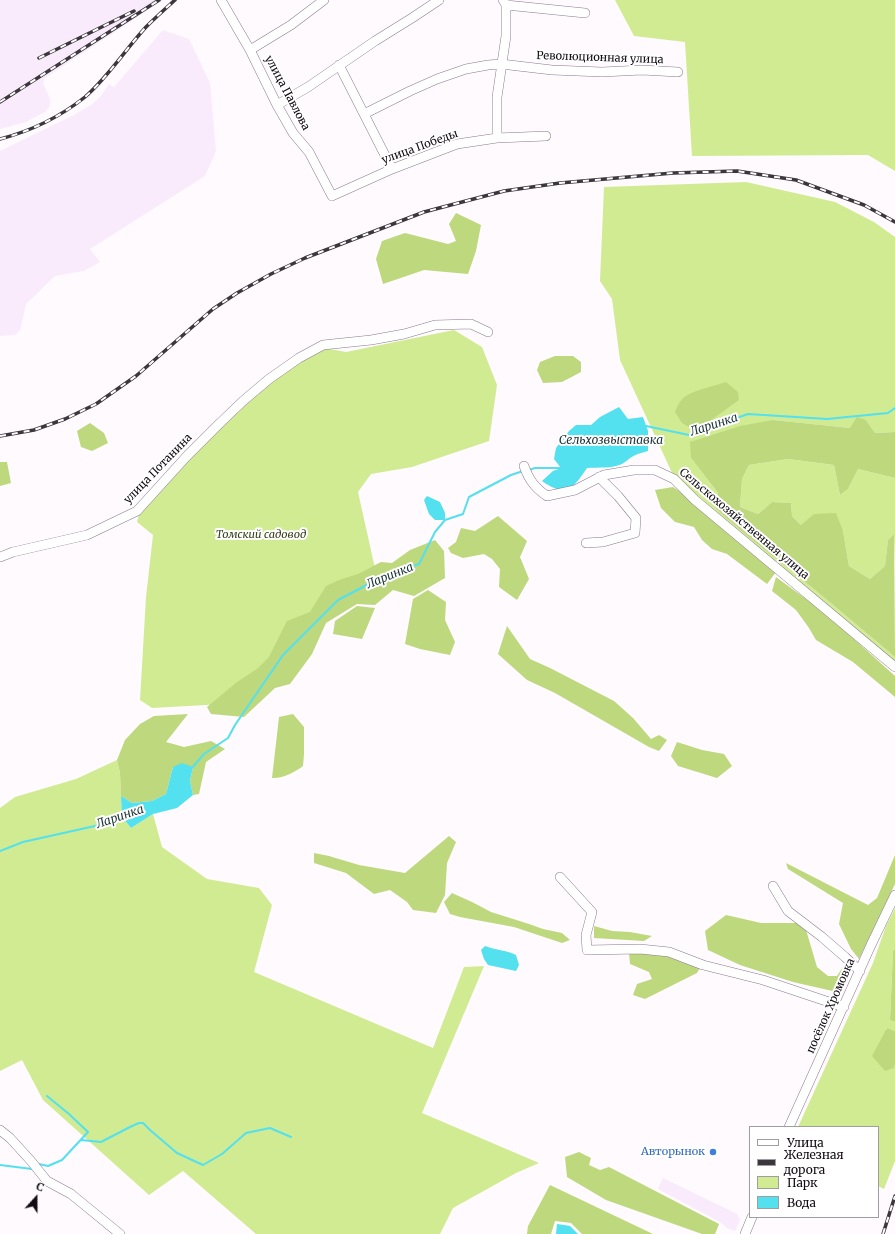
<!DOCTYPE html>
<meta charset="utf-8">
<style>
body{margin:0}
#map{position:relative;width:895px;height:1234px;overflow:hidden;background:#fefafe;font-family:Merriweather,serif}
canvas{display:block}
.legend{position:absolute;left:749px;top:1126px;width:130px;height:92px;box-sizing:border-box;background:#fff;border:1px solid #a09da1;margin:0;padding:5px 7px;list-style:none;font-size:12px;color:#120b13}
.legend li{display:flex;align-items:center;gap:8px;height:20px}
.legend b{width:20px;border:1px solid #a09da1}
.north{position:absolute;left:16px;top:1178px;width:40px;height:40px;-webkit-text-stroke:3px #fff;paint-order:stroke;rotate:21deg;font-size:11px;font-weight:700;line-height:16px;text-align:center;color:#120b13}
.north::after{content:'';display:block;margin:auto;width:14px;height:18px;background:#120b13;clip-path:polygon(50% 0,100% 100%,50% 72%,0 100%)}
</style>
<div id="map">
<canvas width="895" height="1234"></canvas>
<ul class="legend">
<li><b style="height:5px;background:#fff"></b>Улица</li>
<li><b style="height:5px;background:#3c363d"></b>Железная дорога</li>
<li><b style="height:11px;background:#d1eb92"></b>Парк</li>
<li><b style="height:11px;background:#53e0ef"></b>Вода</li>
</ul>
<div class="north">С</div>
</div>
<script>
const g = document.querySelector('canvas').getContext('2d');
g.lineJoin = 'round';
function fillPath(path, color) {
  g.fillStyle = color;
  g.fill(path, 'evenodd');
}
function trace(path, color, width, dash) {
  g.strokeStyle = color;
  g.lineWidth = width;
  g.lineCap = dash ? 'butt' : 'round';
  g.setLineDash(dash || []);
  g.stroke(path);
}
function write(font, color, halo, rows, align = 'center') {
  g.font = font + ' Merriweather,serif';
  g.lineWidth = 4;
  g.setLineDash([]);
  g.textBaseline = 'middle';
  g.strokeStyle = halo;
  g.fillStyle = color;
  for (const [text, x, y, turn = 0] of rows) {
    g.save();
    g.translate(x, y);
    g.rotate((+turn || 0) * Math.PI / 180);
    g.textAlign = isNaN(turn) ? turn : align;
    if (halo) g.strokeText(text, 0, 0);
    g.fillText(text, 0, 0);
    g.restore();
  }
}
fillPath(new Path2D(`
 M0,0h163l-118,78 -2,5 7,16v7l-5,6 -19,10 -26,7z
 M163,30l26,9 21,44 6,68 -11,25 -115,73 10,13 -16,9 -29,5 -29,28 -6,26 -5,5 -15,1v-185l72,-35 19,-11 10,-9 8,-12 5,3z
 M663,1178l74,36 3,6 -5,11 -8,-3 -7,-6 -62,-33z`), '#f9ebfc');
fillPath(new Path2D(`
 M615,0h280v171l-27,-16 -176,1 -7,-114 -51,-6z
 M746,182l89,20 39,20 21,15v195l-20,1 -9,-13 -16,8 -77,-8 -82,38 27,35 -3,15 30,26 75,60 75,63v6l-222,-188 -53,-115 -8,-61 -12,-18 4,-94z
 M454,330l28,17 15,38 -8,56 -77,26 -41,7 -13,18 18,81 -152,131 -72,4 -12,-8 6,-103 7,-62 -16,-13 3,-12 76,-80 62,-54 46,-28 22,4z
 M788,459l46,6 6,30 8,-6 10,-20 37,9v84l-1,-28 -6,6 -3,26 -15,13 -21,-13 -6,-35 -42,-6 -9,-9 -1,-13 -19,-1 -14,12 -18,-7 2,-28 7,-14z
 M117,760l3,13 2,44 9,11 22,-14 9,33 45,32 52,9 13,17 -18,67 179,76 31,-81 20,-1 -62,147 117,50 -23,10 -63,35 -13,26h-184l-73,-63 -34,24 -106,-95 -21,-40 -22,11v-263l15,-11 61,-18z
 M895,908v41l-2,2 -3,69 5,2v9l-9,-3 8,40 1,-3v96l-11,28 -6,-3v-59h-80l75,-164 13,-37z`), '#d1eb92');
fillPath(new Path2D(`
 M456,213l25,12 -5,26 -8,23 -44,-4 -41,14 -7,-25 6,-18 23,-8 43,11 8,-3 -7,-17z
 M555,356h18l8,6v10l-19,10 -19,1 -6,-13 3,-8z
 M726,382l12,10 1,8 -43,31 -14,-8 -7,-11c2,-6 6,-13 11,-16 9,-6 29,-10 40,-14z
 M857,417l9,3 9,13 20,-1v46l-37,-9 -10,20 -8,6 -6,-30 -46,-6 -39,6 -7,14 -2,28 18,7 14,-12 19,1 1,13 9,9 13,-11 22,-1 7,18 6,35 21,13 15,-13 3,-26 6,-6 1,123 -75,-63 -75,-60 -30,-26 3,-15 -27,-35 -1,-16 50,-16 33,-6 77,8z
 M90,423l14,10 4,10 -16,8 -11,-4 -4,-16z
 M0,462h7l4,21 -11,3z
 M673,487l9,6 94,79 -9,12 -40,-30 -15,-5 -10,-9 -8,-13 -19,-5 -14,-14 -6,-18z
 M498,516l29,25 -7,16 9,22 -12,21 -18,-13 1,-18 -8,-10 -8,-5 -21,4 -12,-5 -3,-5 8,-6 5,-14 14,3z
 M435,540l9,11 1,27 -31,18 -21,-6 -18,15 -18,-1 -31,19 -14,31 -22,30 -15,4 -31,29 -33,-3 -4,-7 30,-25 20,-13 12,-12 18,-36 23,-9 16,-26 13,-6 19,-6 23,-12 11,1 18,-13z
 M776,577l49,36 70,63v21l-42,-35 -37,-22 -7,-12 -13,-18 -24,-19z
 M428,590l18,12 -1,18 10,22 -5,13 -30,-6 -15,-5 8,-45z
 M357,606l18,2 -13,31 -29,-5 2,-13z
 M507,626l23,33 20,9 64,33 19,17 18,21 8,-4 8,5 -8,11 -10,-4 -94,-54 -28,-13 -29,-26z
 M188,714l-22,28 18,5 27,-6 14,8 -19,13 -7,32 -6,1 -3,-14 3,-14h-20l-7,27 -14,7 -20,2 -11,-7 -1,-23 -3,-13 8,-20 15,-16 14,-8z
 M293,714l11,13v27l-1,12c-8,6 -21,13 -31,12l7,-61z
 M677,742l25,8 22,4 8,12 -15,12 -39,-12 -7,-10z
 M449,836l7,6 -9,21 -2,32 -9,18 -23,-3 -6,-8 -17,-12 -16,4 -28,-21 -32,-10v-10l15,3 30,9 46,8z
 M895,855v29l-36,75 -8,-10 -12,-25 4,-21 -55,-34 -2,-6 82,42 9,-7z
 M452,893l20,9 19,10 38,12 14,5 19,4 8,7 -8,3 -48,-16 -54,-10 -10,-3 -6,-12z
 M726,915l35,8h43l13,44 11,9h9l8,-12 5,6 -13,22 -44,-10 -53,-17 -32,-15 -3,-19z
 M594,926l18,5 18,1 22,4 -8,5 -50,-3z
 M895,949v73l-5,-2 3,-69z
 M629,953h14l33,3 24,12 -3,5 -52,26 -12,-4 4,-11 15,-5 -3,-7 -19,-8z
 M887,1028l8,3v34l-1,3 -9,3 -13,-15z
 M579,1152l12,6 -2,7 11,5 9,-3 110,57 -4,10h-13l-96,-34 -39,-23 -2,-20z
 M550,1185l103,49h-71l-11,-11 -16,-2 -4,13h-24l1,-8z`), '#bdd87d');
fillPath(new Path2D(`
 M619,407l9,12 15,-2 5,14v20c-7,2 -12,3 -18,7 -2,2 -5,4 -8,6 -11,5 -23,3 -35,4 -14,21 -21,30 -45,13l11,-10 8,-3 -7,-9 2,-11 13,-17 7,-6h15l9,-8z
 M427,496l13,6 5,11v7h-10l-6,-6 -5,-14z
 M182,763l11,4 -3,14 3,14 -16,13 -24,6 -22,14 -9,-11 -1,-21 11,7 20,-2 14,-7 7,-27z
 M485,946c10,4 21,4 31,9l3,10 -3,6 -28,-6 -4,-6 -3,-9z
 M557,1224l13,2 8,8h-22z`), '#53e0ef');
trace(new Path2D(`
 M643,428l3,-2 43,9 59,-21 79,5 61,-6 7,-5
 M529,470l6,-2h27
 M191,769l13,-15 24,-16 7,-13 48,-70 55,-55 46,-24 35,-12 16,-32 10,-12 18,-6 6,-17 42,-22 12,-4
 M0,851l23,-9 81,-18 21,-8
 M81,1140l20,2 29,-15 9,-4h4l7,7 27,23 26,12 19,-11 24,-21 24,-5 21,9
 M39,1164l9,2 14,-6 26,-28 -19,-18 -22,-18
 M0,1165l32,4`), '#53e0ef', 2);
const minor = new Path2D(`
 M221,0l29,50 27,55 16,28 16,19 23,44 60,-27 65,-25 40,-6 49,-2
 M506,5l79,8
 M250,50l41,-25 33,-25
 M339,65l53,104
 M277,105l31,-18 67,-46 37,-23 27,-18
 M364,114l46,-23 27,-12 29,-10 22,-4 13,-1 51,6 50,2 40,-2 36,2
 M497,138v-41l9,-61v-31l-3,-5
 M524,466c5,14 11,22 23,30l28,-6 29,-15 30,-5h21l19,9 21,21 200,167
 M586,543l17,-1 32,-9 1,-15 -18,-22 -19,-19
 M0,557l13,-5 74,-17 50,-24 49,-54 34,-34 23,-22 26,-22 30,-21 24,-13 48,-5 33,-6 31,-9 36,-1 17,8
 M560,877l32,35 -6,23 1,15 53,-1 29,3 34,13 60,15 81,27
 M773,886l15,25 34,26 23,20 15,14
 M789,1127l82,-182 24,-50
 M0,1130l10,8 21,23 16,20 24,13 49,40
 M745,1234l7,-17`);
trace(minor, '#8b7a8e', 10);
trace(minor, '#fff', 9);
const rail = new Path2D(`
 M39,58l95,-47
 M0,102l159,-102
 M0,139c31,-8 60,-22 85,-42 23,-20 40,-47 61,-70 9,-9 19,-18 29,-27
 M0,436l34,-6 31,-11 31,-15 40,-28 77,-67 24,-16 34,-19 34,-16 119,-46 80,-21 56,-8 113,-10 64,-2 59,9 68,25 31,17
 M883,1234l12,-38`);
trace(rail, '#3c363d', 3.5);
trace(rail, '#fff', 2, [6]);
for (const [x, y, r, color] of [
 [713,1152,4,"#3f7fe0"]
]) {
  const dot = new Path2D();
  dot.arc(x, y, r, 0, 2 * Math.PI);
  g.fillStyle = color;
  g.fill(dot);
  trace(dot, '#fff', 1.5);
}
write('11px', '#120b13', '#fff', [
 ["Революционная улица",600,58,2],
 ["улица Павлова",287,93,62],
 ["улица Победы",420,147,-20],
 ["улица Потанина",158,469,-46],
 ["Сельскохозяйственная улица",744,524,40],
 ["посёлок Хромовка",831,1006,-66]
]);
write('italic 11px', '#353f1a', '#fff', [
 ["Томский садовод",261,535]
]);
write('11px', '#366cbe', '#fff', [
 ["Авторынок",705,1152]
], 'right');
write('italic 12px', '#1e3538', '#fff', [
 ["Ларинка",714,425,-18],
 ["Сельхозвыставка",611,441],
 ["Ларинка",390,576,-22],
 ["Ларинка",120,817,-19]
]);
</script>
